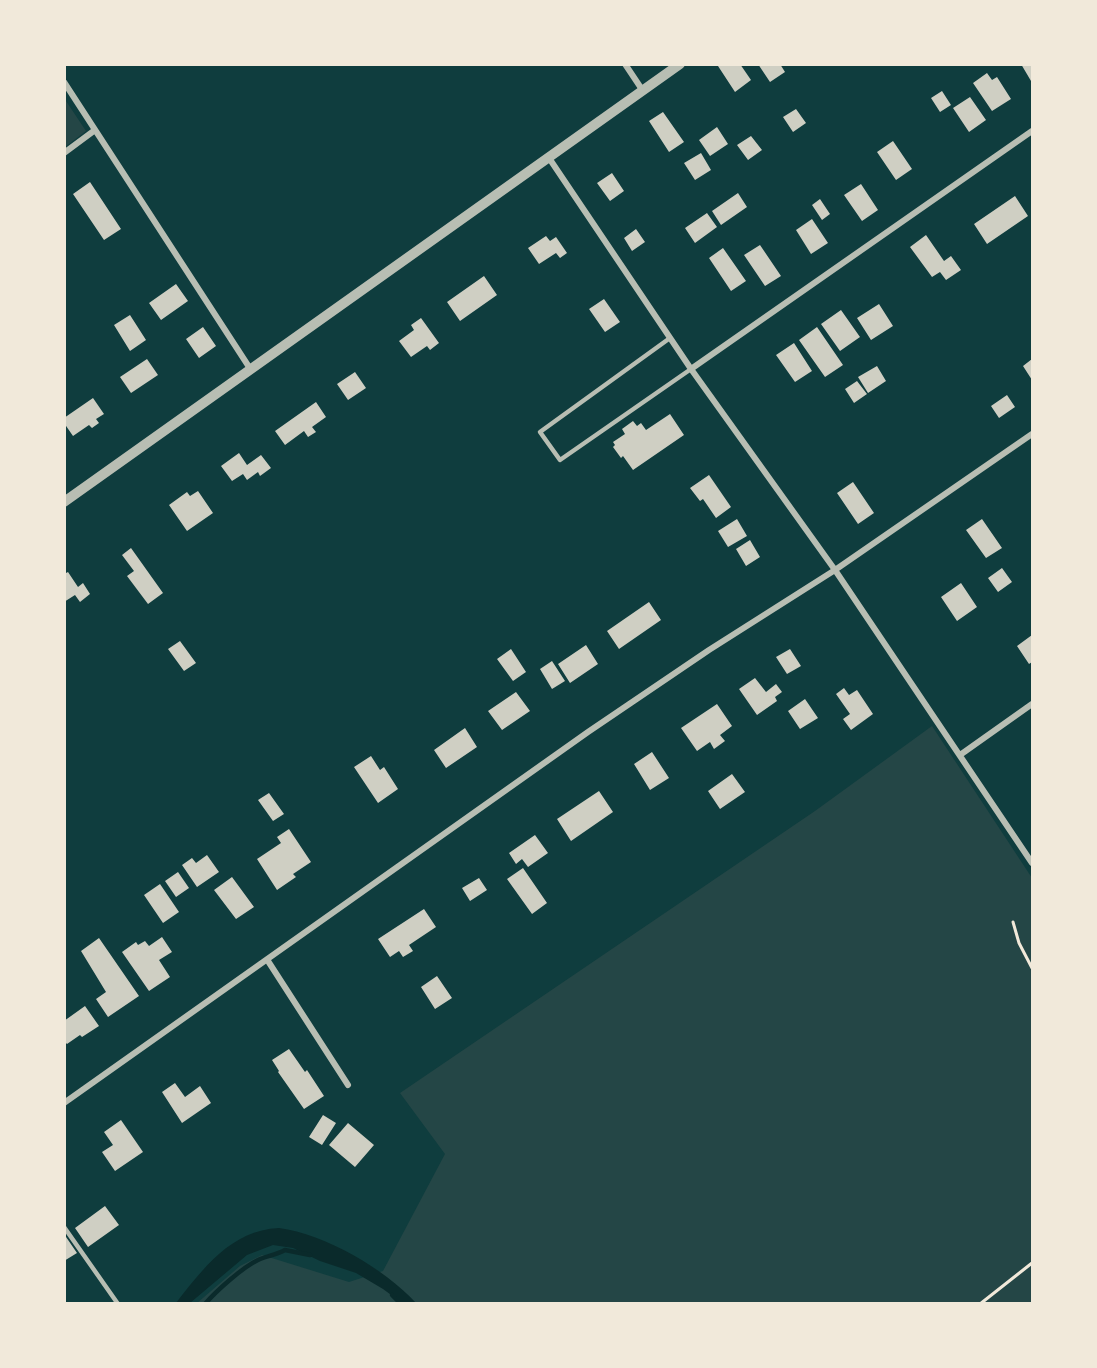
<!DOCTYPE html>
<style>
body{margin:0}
#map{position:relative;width:1097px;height:1368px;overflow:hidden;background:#0f3d3e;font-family:Mulish,sans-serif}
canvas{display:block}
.frame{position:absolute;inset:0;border:66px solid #f1e9da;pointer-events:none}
</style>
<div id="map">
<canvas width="1097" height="1368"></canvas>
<div class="frame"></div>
</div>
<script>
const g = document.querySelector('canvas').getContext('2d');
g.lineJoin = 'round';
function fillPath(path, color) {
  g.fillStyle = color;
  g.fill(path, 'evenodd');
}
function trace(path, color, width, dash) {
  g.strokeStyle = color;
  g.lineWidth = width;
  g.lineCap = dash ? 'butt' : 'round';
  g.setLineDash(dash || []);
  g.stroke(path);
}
fillPath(new Path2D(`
 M64,98l22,33 -21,16h-1z
 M932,726l100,152v425l-836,1 44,-38 22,-11 87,27 34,-11 62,-117 -45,-61 415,-282z`), '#244646');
fillPath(new Path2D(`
 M279,1228c46,6 106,41 137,75h-14l-19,-14 -27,-16 -36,-12 -27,-13 -20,-3 -26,10 -57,48h-14c27,-34 55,-73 103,-75z`), '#0a2a2b');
trace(new Path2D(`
 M392,1295l9,9
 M205,1304c11,-13 38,-37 53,-44 9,-4 18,-5 27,-10l25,5`), '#0a2a2b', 4.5);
fillPath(new Path2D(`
 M720,64h20l11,16 -16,12 -17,-26z
 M758,64h22l5,8 -15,10z
 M1021,64h11v16l-1,1z
 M987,73l5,7 5,-3 14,22 -19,12 -19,-28z
 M942,91l9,14 -11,7 -9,-14z
 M970,97l16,23 -17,12 -16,-24z
 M796,109l10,14 -13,9 -10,-15z
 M663,112l21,30 -15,10 -20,-31z
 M717,127l11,17 -18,12 -11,-16z
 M751,136l11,14 -14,10 -11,-15z
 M893,141l19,28 -16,11 -19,-28z
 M701,153l10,17 -16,10 -11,-17z
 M612,173l12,18 -14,10 -13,-18z
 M90,182l31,47 -17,11 -31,-46z
 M861,184l17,26 -16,11 -18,-26z
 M738,193l9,14 -26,18 -9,-14z
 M1015,196l13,20 -41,28 -13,-20z
 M820,199l10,15 -8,6 -10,-15z
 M707,213l10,14 -22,16 -10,-15z
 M812,219l16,24 -17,11 -15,-24z
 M636,229l9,13 -13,9 -8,-13z
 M926,235l18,26 7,-5 10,14 -15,10 -6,-8 -8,5 -22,-30z
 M546,236l4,5 6,-4 11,16 -7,5 -4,-5 -17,11 -11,-16z
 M760,245l21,31 -16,10 -21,-31z
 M723,248l23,33 -15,10 -22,-33z
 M484,276l13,19 -37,26 -13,-19z
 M176,284l12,17 -27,19 -12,-17z
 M604,299l16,23 -15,10 -16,-23z
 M879,304l14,22 -22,14 -14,-22z
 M841,310l19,27 -20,14 -19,-27z
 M130,315l16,25 -16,11 -16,-26z
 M421,318l18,25 -9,7 -3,-4 -16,11 -12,-16 15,-11 -3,-5z
 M203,327l13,19 -17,12 -13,-19z
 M817,327l26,38 -18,12 -26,-37z
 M794,343l18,28 -17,11 -19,-27z
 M147,359l11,16 -27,18 -11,-16z
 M1032,359v21l-9,-14z
 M877,366l9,15 -18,12 -10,-16z
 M355,372l11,16 -18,12 -11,-16z
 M857,381l10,13 -13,9 -9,-14z
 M1007,395l8,12 -16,11 -8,-12z
 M93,398l11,16 -8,5 3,4 -7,5 -3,-3 -16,11 -9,-13v-5z
 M316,402l10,15 -14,10 4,5 -8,5 -4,-6 -19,14 -10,-14z
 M670,414l14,21 -51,35 -10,-14 -2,2 -8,-11 2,-2 -2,-3 12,-8 -3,-5 11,-8 4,5 4,-3 5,7z
 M239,453l8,12 14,-10 10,13 -11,8 -2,-4 -11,8 -4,-6 -11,7 -11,-15z
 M709,475l22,32 -15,11 -13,-19 -3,2 -10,-13z
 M853,482l21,31 -16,11 -21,-31z
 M198,491l15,22 -26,18 -18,-26 18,-13 3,4z
 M737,519l10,17 -19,11 -10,-16z
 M982,519l20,29 -16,10 -20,-28z
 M750,540l10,17 -14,9 -10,-17z
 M131,548l32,45 -15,11 -21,-28 7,-5 -12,-16z
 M1002,568l10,14 -14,10 -10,-14z
 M68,572l10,15 5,-4 7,11 -10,8 -5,-7 -11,7v-28z
 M961,583l16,24 -20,14 -16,-24z
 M649,602l12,18 -42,29 -12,-18z
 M1032,635v27l-3,2 -12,-18z
 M180,641l16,22 -12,8 -16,-22z
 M586,645l12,19 -28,19 -12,-19z
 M511,649l15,23 -13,9 -16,-22z
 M790,649l11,17 -14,8 -11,-17z
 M552,661l13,20 -13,8 -12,-20z
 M755,678l11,14 10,-8 6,8 -7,5 2,4 -20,14 -18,-26z
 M844,688l5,7 8,-5 16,24 -22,16 -8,-11 7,-5 -14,-20z
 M516,692l14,19 -28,19 -14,-19z
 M805,699l13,19 -18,11 -12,-18z
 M717,704l15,22 -12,9 5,6 -11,8 -4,-7 -13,9 -16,-23z
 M465,728l12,19 -31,21 -12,-18z
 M652,752l17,26 -19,12 -16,-26z
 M371,756l9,14 4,-3 14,22 -20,14 -24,-36z
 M732,774l13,18 -25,17 -12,-18z
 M599,791l14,21 -42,29 -14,-22z
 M269,793l15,21 -11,7 -15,-21z
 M289,829l22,33 -18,12 3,3 -19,13 -20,-31 24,-16 -4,-6z
 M535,835l13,18 -20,14 -6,-8 -6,5 -7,-11z
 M207,855l12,17 -22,15 -15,-22 10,-7 4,5z
 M523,868l24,35 -15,11 -25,-35z
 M178,872l11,16 -13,9 -11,-16z
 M232,877l22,30 -18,12 -22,-29z
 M479,878l8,12 -17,11 -8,-13z
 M160,884l19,28 -16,11 -19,-28z
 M424,909l12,18 -27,18 4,6 -10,6 -4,-6 -9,6 -12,-18z
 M162,937l10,15 -13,8 11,17 -21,14 -27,-39 14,-10 2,3 7,-4 4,5z
 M99,938l40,58 -31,21 -12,-18 10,-7 -25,-41z
 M437,976l15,22 -17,11 -14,-22z
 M85,1006l14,20 -17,11 -2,-2 -13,9 -3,-3v-20z
 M289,1049l16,23 2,-2 17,26 -20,13 -26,-37 1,-1 -7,-11z
 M175,1083l10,14 15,-11 11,17 -29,20 -20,-31z
 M323,1115l13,8 -14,22 -13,-8z
 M121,1120l22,32 -28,19 -13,-19 11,-7 -9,-13z
 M348,1123l26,22 -19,22 -26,-22z
 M105,1206l14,19 -31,22 -13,-19z
 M64,1234l13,19 -13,8z`), '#cfcfc3');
trace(new Path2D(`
 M1013,922l6,21 13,25
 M980,1304l52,-41`), '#f1e9da', 3);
trace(new Path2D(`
 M670,338l-130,94 20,28 131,-91
 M64,1227l54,77`), '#b8beb3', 4.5);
trace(new Path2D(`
 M625,64l18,27
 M64,82l187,288
 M64,153l31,-23
 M549,158l142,211 144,201 197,293
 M691,369l341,-238
 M960,755l72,-51
 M268,961l80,124
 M64,1103l524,-371 121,-82 126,-80 197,-136`), '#b8beb3', 6);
trace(new Path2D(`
 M64,502l616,-438`), '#b8beb3', 10);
</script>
